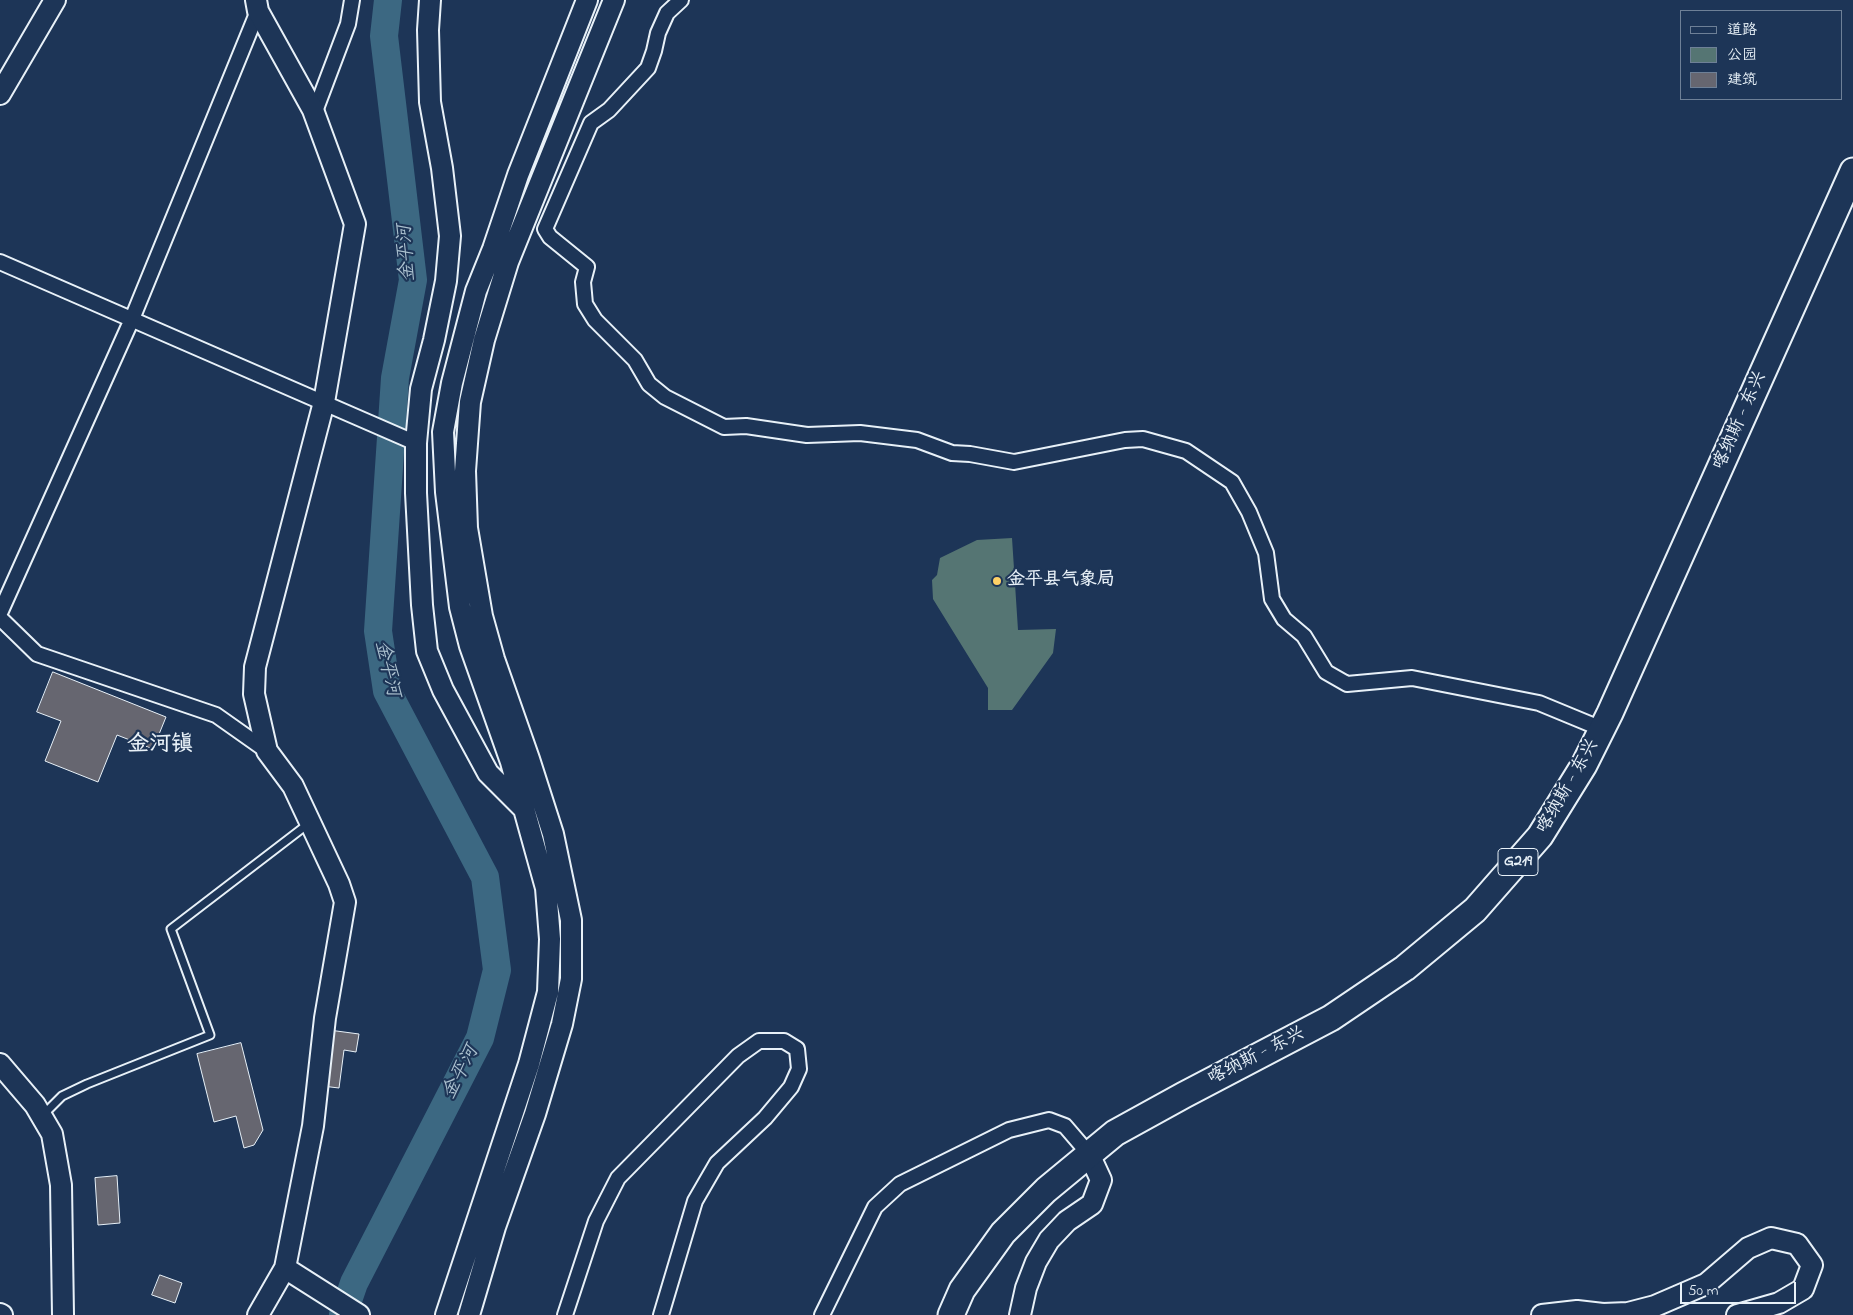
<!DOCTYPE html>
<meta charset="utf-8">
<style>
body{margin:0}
#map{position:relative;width:1853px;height:1315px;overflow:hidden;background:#1d3557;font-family:"Indie Flower","LXGW WenKai TC",sans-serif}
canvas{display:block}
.legend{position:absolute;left:1680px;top:10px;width:162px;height:90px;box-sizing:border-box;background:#1d3557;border:1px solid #6e8097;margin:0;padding:6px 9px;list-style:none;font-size:15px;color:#e8f1f8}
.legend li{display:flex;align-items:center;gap:10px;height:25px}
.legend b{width:25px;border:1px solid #6e8097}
.scale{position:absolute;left:1680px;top:1282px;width:116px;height:22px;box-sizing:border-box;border:2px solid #e8f1f8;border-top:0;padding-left:6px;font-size:15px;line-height:18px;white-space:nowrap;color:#e8f1f8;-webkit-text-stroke:4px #1d3557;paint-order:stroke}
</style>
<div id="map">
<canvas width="1853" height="1315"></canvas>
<ul class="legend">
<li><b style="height:6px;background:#1d3557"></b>道路</li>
<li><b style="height:14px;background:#557573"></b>公园</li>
<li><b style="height:14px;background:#666670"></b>建筑</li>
</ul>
<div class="scale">50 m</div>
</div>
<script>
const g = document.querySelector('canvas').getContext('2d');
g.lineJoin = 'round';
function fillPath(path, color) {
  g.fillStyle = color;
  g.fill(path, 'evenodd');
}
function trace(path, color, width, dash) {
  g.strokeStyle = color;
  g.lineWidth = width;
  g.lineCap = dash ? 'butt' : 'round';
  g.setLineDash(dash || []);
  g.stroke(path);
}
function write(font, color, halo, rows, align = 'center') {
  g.font = font + ' "Indie Flower","LXGW WenKai TC",sans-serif';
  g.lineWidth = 4.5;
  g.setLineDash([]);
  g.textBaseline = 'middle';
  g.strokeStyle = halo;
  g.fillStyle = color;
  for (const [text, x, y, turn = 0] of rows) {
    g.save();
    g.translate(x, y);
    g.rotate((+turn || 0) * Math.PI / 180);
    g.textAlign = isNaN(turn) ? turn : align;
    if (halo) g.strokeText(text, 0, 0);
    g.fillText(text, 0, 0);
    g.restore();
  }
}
fillPath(new Path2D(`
 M1012,538l6,92 38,-1 -3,24 -41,57h-24v-22l-55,-89 -1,-19 5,-5 3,-17 37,-18z`), '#557573');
trace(new Path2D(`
 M343,1315l11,-32 126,-245 17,-68 -12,-93 -98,-186 -9,-60 17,-253 18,-98 -29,-244 4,-36`), '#3c6882', 28);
const building = new Path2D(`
 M53,672l113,45 -13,32 -36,-14 -19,47 -53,-21 16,-40 -24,-9z
 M329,1030l30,4 -3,18 -12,-2 -5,38 -17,-2z
 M241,1043l22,87 -9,15 -10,3 -8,-32 -22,6 -17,-68z
 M117,1176l3,47 -22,2 -3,-47z
 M160,1275l22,8 -7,20 -23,-8z`);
fillPath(building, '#666670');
trace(building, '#e8f1f8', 1);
const lane = new Path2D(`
 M43,1115l19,-19 25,-12 123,-49 -39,-106 137,-105`);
const street = new Path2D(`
 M681,0l-14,13 -9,20 -4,18 -6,17 -39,42 -18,13 -46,106 5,8 37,30 -4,15 2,22 10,16 40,40 14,24 16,13 59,30 22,-1 61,9 53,-2 57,7 35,13 18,1 44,8 111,-22 18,-1 43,12 46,31 17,30 17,41 6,46 12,20 20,17 22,36 21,12 65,-6 127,25 63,26
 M314,114l34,-90 4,-24
 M0,262l416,181
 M0,613l132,-294 126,-308
 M0,618l37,36 179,61 51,36
 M565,1315l31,-94 22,-43 120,-122 21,-15h25l13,8 2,20 -8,18 -26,31 -48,45 -22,38 -34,114
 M822,1315l53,-108 25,-23 109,-54 40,-10 16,6 24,28`);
const secondary = new Path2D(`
 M256,0l2,11 55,99 42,114 -31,178 -69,265 -1,27 13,57 26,35 46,98 6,18 -20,116 -12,108 -28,142 -27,47
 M430,0l-2,30 2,72 12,66 8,68 -4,45 -12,59 -13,49 -5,54v50l6,112 5,46 16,39 45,83 35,35
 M0,94l55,-94
 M0,1064l35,41 17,29 9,51 2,130
 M285,1268l74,47
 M0,1314l2,1
 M446,1315l83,-251 19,-72 2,-53 -4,-51 -35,-126 -41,-116 -10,-39 -14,-115 -3,-60 9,-49 24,-92 17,-42 25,-74 69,-175
 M469,1315l26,-88 40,-113 27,-90 9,-45v-59l-18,-86 -24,-75 -35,-100 -12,-43 -15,-88 -2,-57 5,-69 14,-62 24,-78 106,-262
 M1020,1315l6,-27 10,-26 13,-22 18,-19 25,-17 9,-24 -12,-26
 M1542,1315l35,-4 26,3 25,-1 27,-7 51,-22 42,-36 23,-10 26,6 15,21 -9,24 -24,14 -42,12`);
const highway = new Path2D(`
 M951,1315l11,-25 41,-57 43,-43 69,-57 69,-38 147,-77 74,-50 70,-58 65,-74 44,-71 26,-52 243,-542`);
trace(lane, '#e8f1f8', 11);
trace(street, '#e8f1f8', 18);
trace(secondary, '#e8f1f8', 24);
trace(highway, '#e8f1f8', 29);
trace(lane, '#1d3557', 7);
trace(street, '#1d3557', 14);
trace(secondary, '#1d3557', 20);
trace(highway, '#1d3557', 25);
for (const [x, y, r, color] of [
 [997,581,5,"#ffd166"]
]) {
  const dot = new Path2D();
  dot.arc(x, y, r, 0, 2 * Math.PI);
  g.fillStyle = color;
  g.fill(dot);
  trace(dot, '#1d3557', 2);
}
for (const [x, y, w] of [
 [1518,862,40]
]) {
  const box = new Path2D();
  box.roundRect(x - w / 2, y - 13.5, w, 27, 4);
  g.fillStyle = '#1d3557';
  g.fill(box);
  trace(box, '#e8f1f8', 1);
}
write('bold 16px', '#e8f1f8', null, [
 ["G219",1518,862]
]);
write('18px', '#e8f1f8', '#1d3557', [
 ["喀纳斯 - 东兴",1741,421,-66],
 ["喀纳斯 - 东兴",1569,787,-60],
 ["喀纳斯 - 东兴",1257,1057,-27]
]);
write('bold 18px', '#e8f1f8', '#1d3557', [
 ["金平县气象局",1007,581]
], 'left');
write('italic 19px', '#acc1cf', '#1d3557', [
 ["金平河",408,253,-94],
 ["金平河",386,669,77],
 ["金平河",462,1073,-63]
]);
write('bold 22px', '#e8f1f8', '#1d3557', [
 ["金河镇",160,746]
]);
</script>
